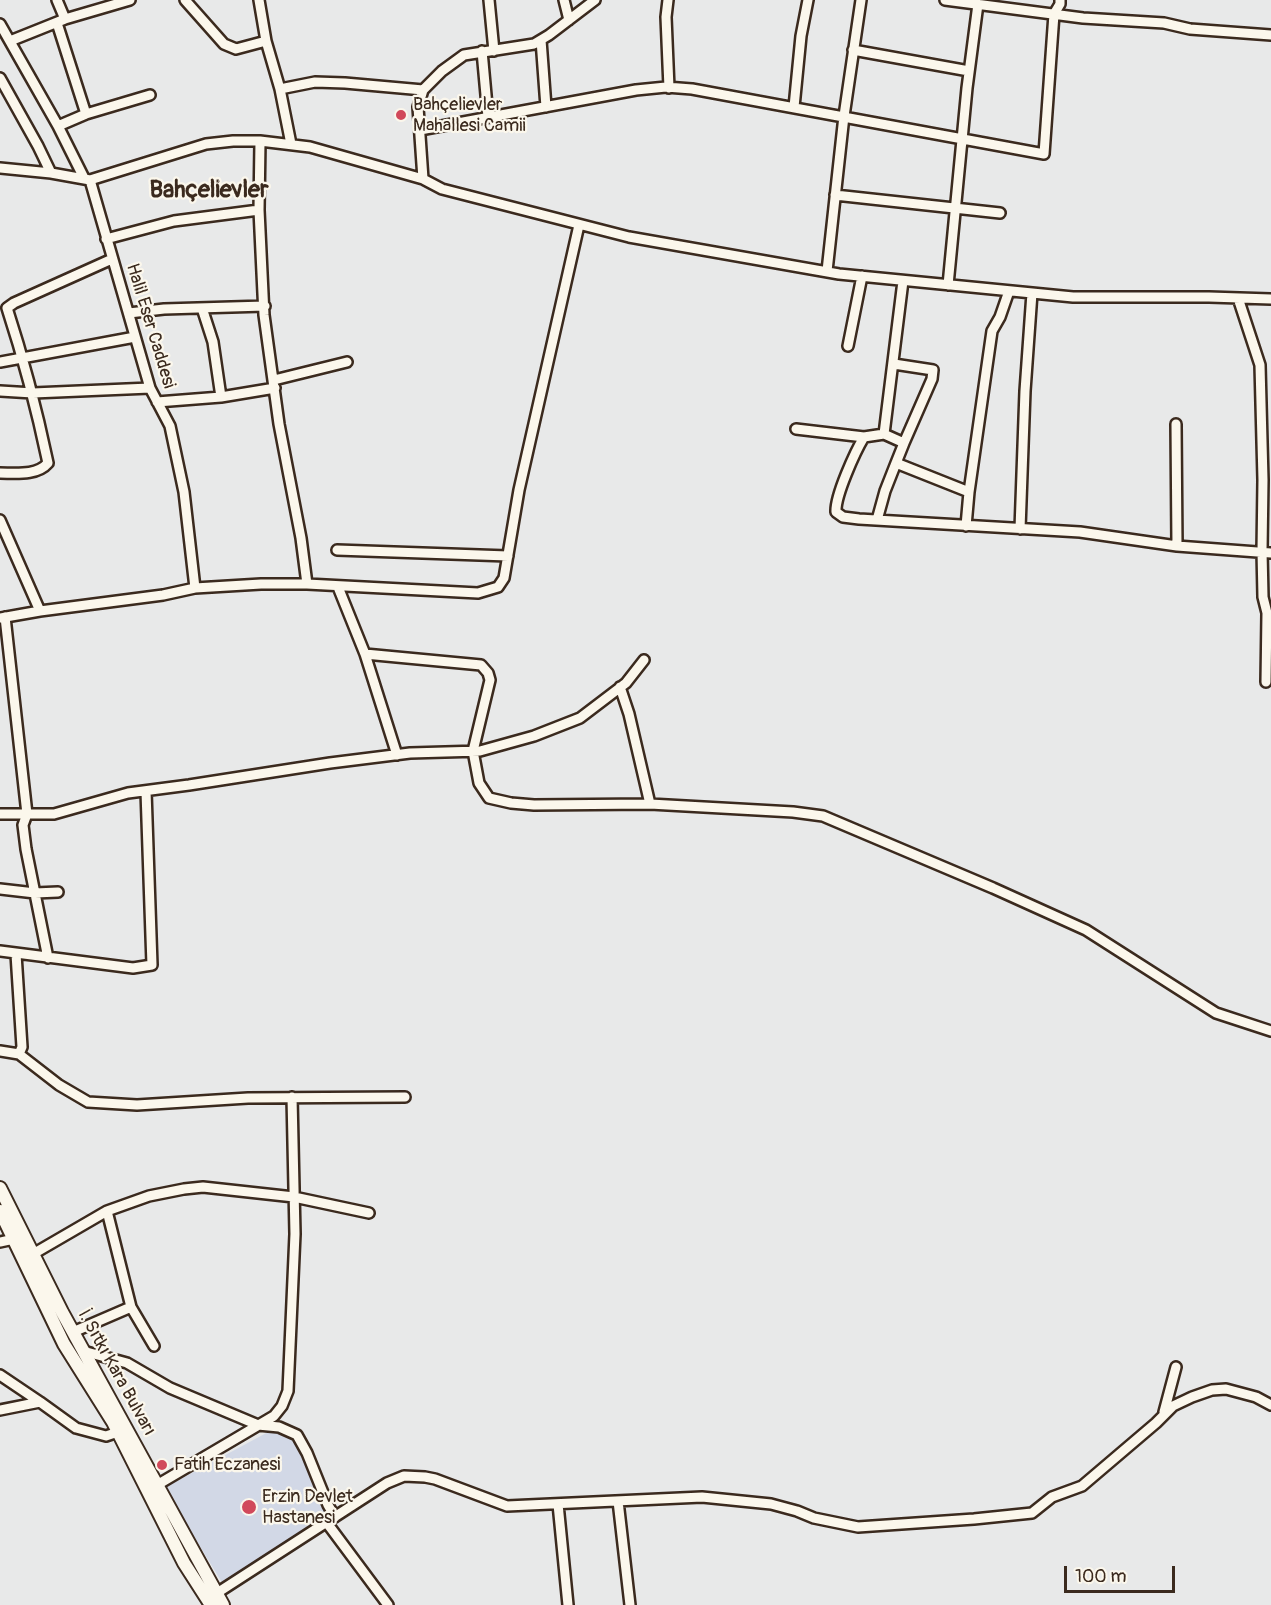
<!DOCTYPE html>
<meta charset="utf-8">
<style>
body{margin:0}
#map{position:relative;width:1271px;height:1605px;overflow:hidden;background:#e8e9e9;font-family:Pangolin,sans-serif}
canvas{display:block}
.scale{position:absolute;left:1064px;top:1566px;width:111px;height:27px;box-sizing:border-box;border:3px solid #3b2a1e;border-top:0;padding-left:8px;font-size:18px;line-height:21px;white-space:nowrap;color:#3b2a1e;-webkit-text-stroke:4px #fbf7ec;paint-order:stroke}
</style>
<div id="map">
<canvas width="1271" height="1605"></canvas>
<div class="scale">100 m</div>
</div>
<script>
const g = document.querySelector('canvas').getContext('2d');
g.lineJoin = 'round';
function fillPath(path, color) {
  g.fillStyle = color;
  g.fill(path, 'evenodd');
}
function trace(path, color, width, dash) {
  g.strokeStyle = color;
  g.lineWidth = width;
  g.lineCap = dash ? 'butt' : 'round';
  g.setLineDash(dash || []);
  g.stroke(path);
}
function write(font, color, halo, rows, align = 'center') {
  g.font = font + ' Pangolin,sans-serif';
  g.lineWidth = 4.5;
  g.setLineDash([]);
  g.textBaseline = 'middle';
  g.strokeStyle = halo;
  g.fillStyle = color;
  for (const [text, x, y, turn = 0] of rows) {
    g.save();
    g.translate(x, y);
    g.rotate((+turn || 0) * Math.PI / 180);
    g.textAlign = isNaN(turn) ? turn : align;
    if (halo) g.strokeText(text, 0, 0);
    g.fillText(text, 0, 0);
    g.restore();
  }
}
fillPath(new Path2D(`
 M270,1431l26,8 34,87 -107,58 -59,-96z`), '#d2d8e6');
const minor = new Path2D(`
 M57,0l8,19
 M185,0l39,44 12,5 30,-8 14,48 11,55
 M259,0l7,41
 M489,0l5,51
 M564,0l5,20
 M668,0l-2,17 3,71
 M945,0l138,18 81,5 26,6 81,6
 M57,23l29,91
 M0,24l58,102 26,52
 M541,40l5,67
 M10,41l55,-22 65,-19
 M853,50l116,21
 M482,51l6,66
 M0,78l38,68 13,27
 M280,89l35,-7 30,1 78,7
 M794,107l7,-71 7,-36
 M58,126l28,-12 64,-19
 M420,130l216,-40 30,-3 26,2 352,65 10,-140 6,-10v-4
 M260,141l-1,69 5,105 15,109 22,114 6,46
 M0,168l51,5 39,7 116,-36 27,-3h27l50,6 113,32 19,10 187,48 210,37 234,23h136l62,2
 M423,179l-5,-72 5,-17 19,-19 22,-16 70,-11 15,-9 46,-35
 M90,180l60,208 20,38 14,66 11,96
 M835,195l165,18
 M106,239l68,-18 85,-11
 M827,271l17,-155 17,-116
 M948,285l19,-197 11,-84
 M1238,298l22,67 3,115 -1,71 1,46 4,16 -1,69
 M202,308l11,34 8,55
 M129,313l35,-4 101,-3
 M848,346l14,-70
 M0,362l135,-25
 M894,364l39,6 -1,9 -28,64
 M274,380l73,-18
 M0,391l33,2 117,-5
 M157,402l64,-5 54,-9
 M1176,424l1,122
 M796,429l68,8
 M884,434l19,-153
 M0,473c15,0 37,3 48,-10 -11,-52 -24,-103 -41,-155l7,-5 98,-44
 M969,492l-73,-29 8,-20 -20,-9 -20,3c-9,15 -29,59 -28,75l7,5 16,2 221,13 97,14 94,7
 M0,520l40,91
 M877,520l8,-29 11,-28
 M966,526l3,-34 23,-161 8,-14 9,-26
 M1020,529l5,-138 7,-98
 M337,550l171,6
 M338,587l27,67 32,101
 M5,617l22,197 -4,11 3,24 22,109
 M0,618l40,-7 123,-16 32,-7 66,-4h46l171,9 20,-6 6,-9 15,-88 60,-265
 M365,654l116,11 7,8 2,7 -17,71 6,32 10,15 22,5 23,2 116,-1 143,8 30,4 170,72 93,42 130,83 55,18
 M620,687l9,27 21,90
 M0,814h54l74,-21 61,-8 141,-22 80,-10 70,-2 54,-15 46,-18 46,-35 18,-23
 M0,889l35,4 23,-1
 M0,951l133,17 19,-3 -6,-174
 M16,954l6,93 -3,7
 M0,1051l19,3 40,31 29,17 49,3 111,-7 157,-1
 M0,1242l14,-3
 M33,1254l74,-43 42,-15 35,-7 19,-2 91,10 75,16
 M131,1307l23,39
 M73,1332l58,-25 -24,-96
 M83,1351l44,12 43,25 88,37 21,2 18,8 10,18 21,52 7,12
 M0,1375l40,27
 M0,1410l40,-8 36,26 30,8 18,-6
 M1164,1412l12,-45
 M157,1485l117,-69 8,-10 6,-15 7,-157 -3,-137
 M618,1501l12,104
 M558,1504l10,101
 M327,1523l61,82
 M217,1593l170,-110 17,-7 21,1 10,2 72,27 195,-9 69,7 26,7 17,7 44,9 116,-8 58,-6 20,-16 30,-11 74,-63 17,-17 19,-9 20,-7 14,-1 30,8 15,8`);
const major = new Path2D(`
 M0,1188l62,124 161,293
 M0,1211l64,133 49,78 71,141 27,42`);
trace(minor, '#3b2a1e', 14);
trace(major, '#3b2a1e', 16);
trace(minor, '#fbf7ec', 9);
trace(major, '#fbf7ec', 12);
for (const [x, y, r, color] of [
 [401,115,6,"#d1495b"],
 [162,1465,6,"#d1495b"],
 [249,1507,8,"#d1495b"]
]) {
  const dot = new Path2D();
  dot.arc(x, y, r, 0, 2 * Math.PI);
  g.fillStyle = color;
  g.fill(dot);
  trace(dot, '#fbf7ec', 2);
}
write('18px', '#3b2a1e', '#fbf7ec', [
 ["Bahçelievler",413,105],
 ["Mahallesi Camii",413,126],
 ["Fatih Eczanesi",174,1465],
 ["Erzin Devlet",262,1497],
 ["Hastanesi",262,1518]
], 'left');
write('18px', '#3b2a1e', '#fbf7ec', [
 ["Halil Eser Caddesi",150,326,73],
 ["İ. Sıtkı Kara Bulvarı",116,1373,61]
]);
write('bold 24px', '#3b2a1e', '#fbf7ec', [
 ["Bahçelievler",209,191]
]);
</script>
